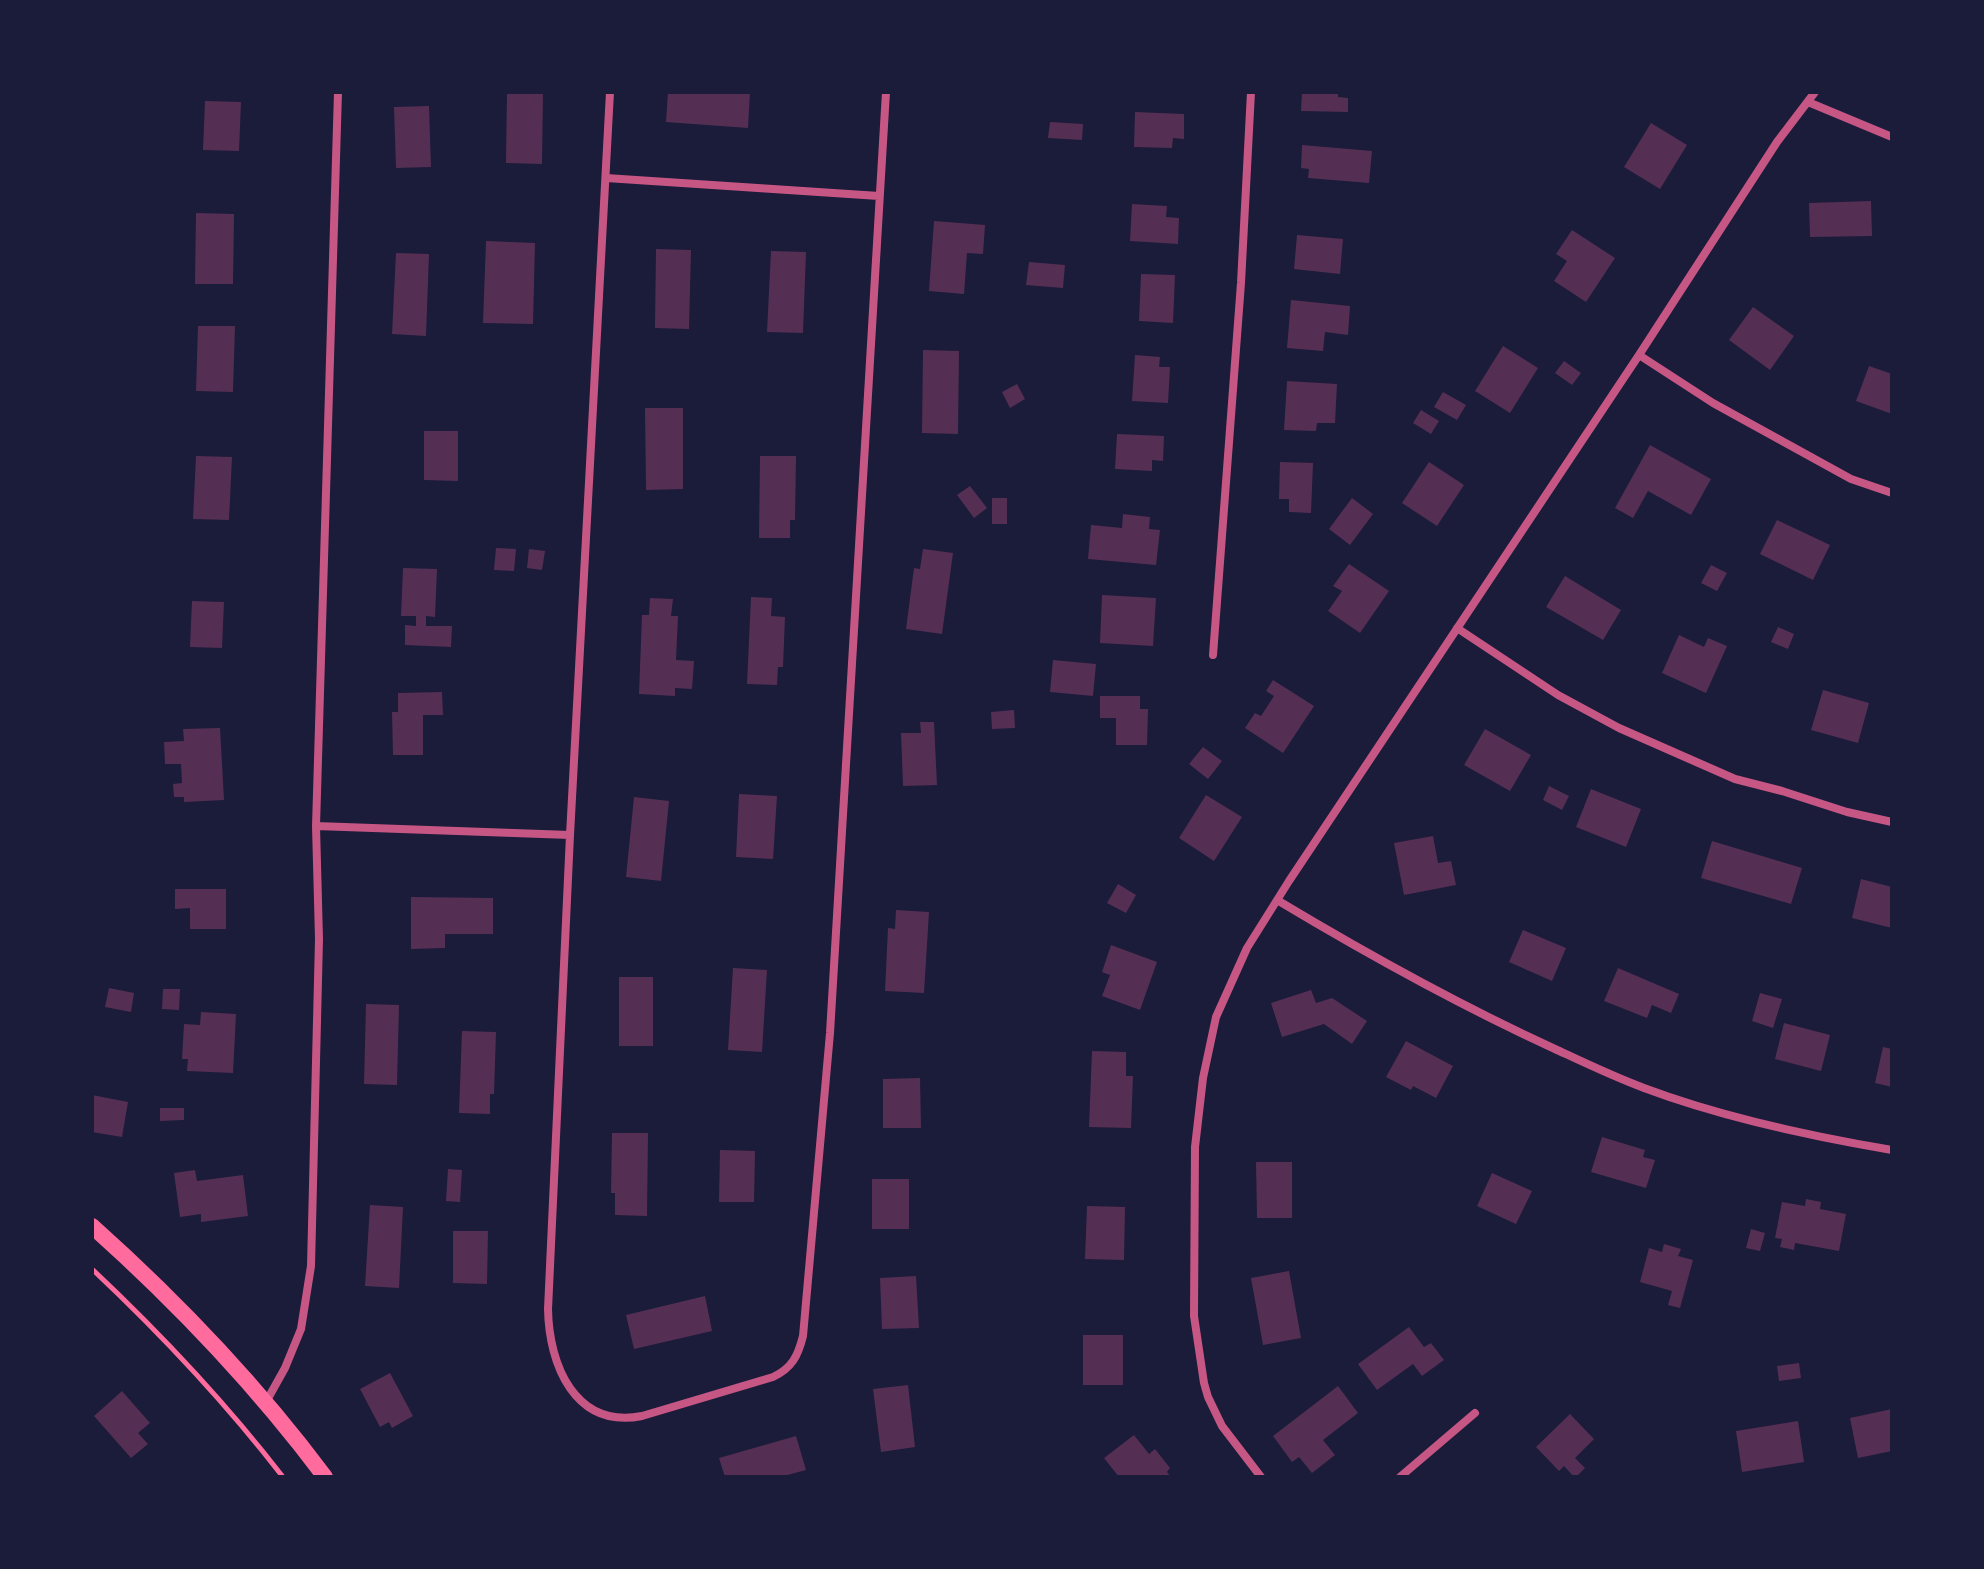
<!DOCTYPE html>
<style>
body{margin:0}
#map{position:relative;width:1984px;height:1569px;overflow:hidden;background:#1b1b3a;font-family:Rubik,sans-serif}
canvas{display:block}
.frame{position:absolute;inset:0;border:94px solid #1b1b3a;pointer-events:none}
</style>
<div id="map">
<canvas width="1984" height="1569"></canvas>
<div class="frame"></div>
</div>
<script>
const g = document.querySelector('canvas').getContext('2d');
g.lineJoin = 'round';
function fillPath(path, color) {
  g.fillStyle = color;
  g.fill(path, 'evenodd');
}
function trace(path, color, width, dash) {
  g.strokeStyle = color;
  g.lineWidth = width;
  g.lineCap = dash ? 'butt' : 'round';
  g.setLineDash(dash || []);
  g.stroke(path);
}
fillPath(new Path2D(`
 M507,92h36l-1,72 -36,-1z
 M668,92h82l-2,36 -82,-6z
 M1302,92h36v5l10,1v14l-47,-1z
 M205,101l36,1 -2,49 -36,-1z
 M429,106l2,61 -35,1 -2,-61z
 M1135,112l49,2v25l-11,-1 -1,10 -38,-1z
 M1050,122l33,2 -1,16 -34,-2z
 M1651,123l36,22 -27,44 -36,-22z
 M1302,145l70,6 -3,32 -61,-5 1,-9 -8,-1z
 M1871,201l1,35 -62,1 -1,-34z
 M1132,204l35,2 -1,11 13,1 -1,26 -48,-3z
 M196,213l38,1 -1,70h-38z
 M934,221l51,4 -2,29 -16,-1 -3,41 -35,-3z
 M1572,230l43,28 -29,44 -32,-21 13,-20 -11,-7z
 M1297,235l46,4 -3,35 -46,-5z
 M486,241l49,2 -2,81 -50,-1z
 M656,249l35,1 -2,79 -34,-1z
 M771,251l35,1 -3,81 -36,-1z
 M396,253l33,1 -3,82 -34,-2z
 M1029,262l36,3 -2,23 -37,-3z
 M1141,274l34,1 -2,48 -34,-2z
 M1291,300l59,6 -2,29 -23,-3 -2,19 -36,-3z
 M1753,307l41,29 -24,34 -41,-30z
 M198,326h37l-2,66 -37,-1z
 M1503,346l35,22 -28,45 -35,-22z
 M923,350l36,1 -1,83 -36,-1z
 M1135,355l25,2 -1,10h11l-2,36 -36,-2z
 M1564,361l17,12 -9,12 -17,-12z
 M1869,366l23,8v40l-36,-13z
 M1287,381l50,3 -2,39h-18l-1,8 -32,-1z
 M1017,384l8,15 -15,9 -8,-16z
 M1443,392l23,13 -9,15 -23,-13z
 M645,408h38v81l-37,1z
 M1421,410l18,11 -8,13 -18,-11z
 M424,431h34v50l-34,-1z
 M1117,434l47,2 -1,25 -11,-1v11l-37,-2z
 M1650,445l61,34 -20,36 -43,-24 -15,27 -18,-10z
 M196,456l36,1 -3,63 -36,-1z
 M760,456h36l-1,64h-5v18h-31z
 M1280,462l33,1 -2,50 -22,-1v-13h-10z
 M1429,462l35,23 -27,41 -35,-23z
 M970,486l17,22 -13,10 -17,-23z
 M992,498h15v26h-15z
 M1352,498l21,16 -23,31 -21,-16z
 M1123,514l27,3 -1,12 11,1 -4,35 -68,-6 3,-34 31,3z
 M1777,520l53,25 -17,35 -53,-26z
 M496,548l20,1 -2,22 -20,-1z
 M529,549l16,2 -3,19 -15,-2z
 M923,549l30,4 -11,81 -36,-5 8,-61 6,1z
 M1349,564l40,27 -29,42 -32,-22 14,-20 -9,-5z
 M1711,565l16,8 -10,18 -16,-8z
 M403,568l34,1 -2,48 -9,-1v10h26l-1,21 -46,-2v-20l11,1v-10h-15z
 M1565,576l56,34 -18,30 -57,-33z
 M1102,595l54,3 -3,48 -53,-3z
 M751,597l21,1 -1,18 14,1 -2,50h-5l-1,18 -30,-1z
 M650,598l23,1 -2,17h7l-2,44 18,1 -2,28 -17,-1v8l-36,-2 3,-79h7z
 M192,601l32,1 -2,46 -32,-1z
 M1778,627l16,7 -6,15 -17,-7z
 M1679,635l25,12 4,-9 19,8 -21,47 -44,-20z
 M1053,660l43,4 -3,32 -43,-4z
 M1273,680l41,26 -31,47 -38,-25 10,-15 6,3 13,-20 -8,-5z
 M1823,690l46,13 -11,40 -47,-13z
 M442,692l1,23h-20v40h-30l-1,-43h6v-19z
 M1100,696h40v13h8l-1,36h-31v-27h-16z
 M1014,710l1,18 -23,1 -1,-17z
 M920,722h14l3,63 -34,1 -2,-53h20z
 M220,728l4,72 -40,2v-5h-10l-1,-13 9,-1 -1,-19h-16l-1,-22 20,-1 -1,-12z
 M1485,729l46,26 -21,36 -46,-26z
 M1203,747l19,14 -14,18 -19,-15z
 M1549,786l20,10 -7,14 -19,-10z
 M1591,789l50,20 -15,38 -50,-20z
 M739,794l38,2 -4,63 -37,-2z
 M1206,795l36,22 -28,44 -35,-23z
 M634,797l35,4 -8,80 -35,-4z
 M1433,836l5,27 13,-2 5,24 -52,10 -10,-52z
 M1712,841l90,27 -11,36 -90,-26z
 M1861,879l31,8v41l-40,-10z
 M1118,884l18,11 -10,18 -19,-10z
 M175,889h51v40h-36v-21l-15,1z
 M411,897l82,1v36h-48v14l-34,1z
 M896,910l33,2 -5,81 -39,-2 3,-63 7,1z
 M1523,930l43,18 -14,33 -43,-19z
 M1111,945l46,17 -17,48 -38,-14 8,-21 -8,-3z
 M733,968l34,2 -5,82 -34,-2z
 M1618,968l61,26 -8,19 -19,-8 -5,13 -43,-17z
 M619,977h34v69h-34z
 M109,988l25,5 -3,19 -26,-5z
 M163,989h17l-1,21 -17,-1z
 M1311,990l5,13 16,-5 35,23 -15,23 -28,-20 -42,13 -11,-34z
 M1760,993l22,6 -9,29 -21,-7z
 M366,1004l33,1 -2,80 -33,-1z
 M201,1012l35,2 -3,59 -46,-2 1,-12h-6l2,-35 16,1z
 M1784,1023l46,12 -9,36 -46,-12z
 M462,1031l34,1 -2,62h-4v20l-31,-1z
 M1406,1041l47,25 -17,32 -23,-12 -2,4 -25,-13z
 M1883,1047l9,2v38l-17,-4z
 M1092,1051l34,1v24h7l-2,52 -42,-1z
 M920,1078l1,50h-38v-49z
 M92,1095l36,7 -6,35 -30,-5z
 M160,1108h24v12l-24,1z
 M612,1133h36l-1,83 -32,-1v-22h-4z
 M1602,1137l43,13 -2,7 12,3 -9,28 -55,-16z
 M720,1150l35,1 -1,51h-35z
 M1256,1162h36v56h-35z
 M448,1169l14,1 -2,32 -14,-1z
 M195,1170l2,11 46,-6 5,41 -47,6v-8l-21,3 -6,-44z
 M1492,1173l40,18 -16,33 -39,-18z
 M872,1179h37v50h-37z
 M1806,1199l15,3 -1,7 26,5 -7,37 -44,-8 -1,7 -14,-3 2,-8 -7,-1 7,-36 23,4z
 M370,1205l33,2 -4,81 -34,-2z
 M1087,1206l38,1 -1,53 -39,-1z
 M1751,1229l14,4 -5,18 -14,-3z
 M453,1231h35l-1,53 -34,-1z
 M1664,1244l17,5 -3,7 15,4 -13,48 -12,-3 4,-14 -32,-9 9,-34 13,4z
 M1289,1271l12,67 -38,7 -12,-67z
 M916,1276l3,52 -37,1 -2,-51z
 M705,1296l7,35 -78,18 -8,-34z
 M1409,1327l15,20 7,-4 13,17 -22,16 -9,-12 -36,26 -19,-26z
 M1083,1335h40v50h-40z
 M1799,1363l2,15 -22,3 -2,-15z
 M390,1373l23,43 -21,12 -3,-6 -9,5 -20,-38z
 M908,1385l7,62 -34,5 -8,-63z
 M1338,1386l20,27 -35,27 12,15 -23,18 -13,-16 -7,5 -19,-26z
 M122,1391l28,32 -12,10 10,11 -17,14 -37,-42z
 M1892,1409v42l-34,7 -8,-40z
 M1570,1414l24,25 -19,19 10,10 -9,9h-2l-10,-11 -5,5 -23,-24z
 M1798,1421l6,41 -62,10 -6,-41z
 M1134,1435l15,19 6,-5 15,19 -3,4 4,5h-52l-15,-19z
 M796,1436l10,34 -26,7h-55l-6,-19z`), '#542f53');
trace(new Path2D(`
 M92,1269c68,64 133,133 191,208`), '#ff6b9d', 5);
trace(new Path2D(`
 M610,92l-40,743 -22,474c1,56 27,120 94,107l131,-39c19,-9 25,-21 30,-41l27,-303 56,-941
 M1808,102l84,35
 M606,178l273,18
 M1639,355l74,48 138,76 41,14
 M1457,628l101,67 61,33 116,51 47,12 65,21 45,10
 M1213,655l28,-372 10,-191
 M316,826l254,9
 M1277,900c90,54 182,105 278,149 30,14 59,28 89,39 80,30 165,48 248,62
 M266,1402l19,-34 16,-39 10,-63 8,-327 -3,-113 22,-734
 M1261,1477l-39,-51 -14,-29 -4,-14 -10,-67 1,-169 8,-69 13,-61 31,-69 42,-67 350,-526 138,-213 38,-50
 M1400,1477l75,-64`), '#c65784', 8);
trace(new Path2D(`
 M92,1226c85,76 165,160 233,251`), '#ff6b9d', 16);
</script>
